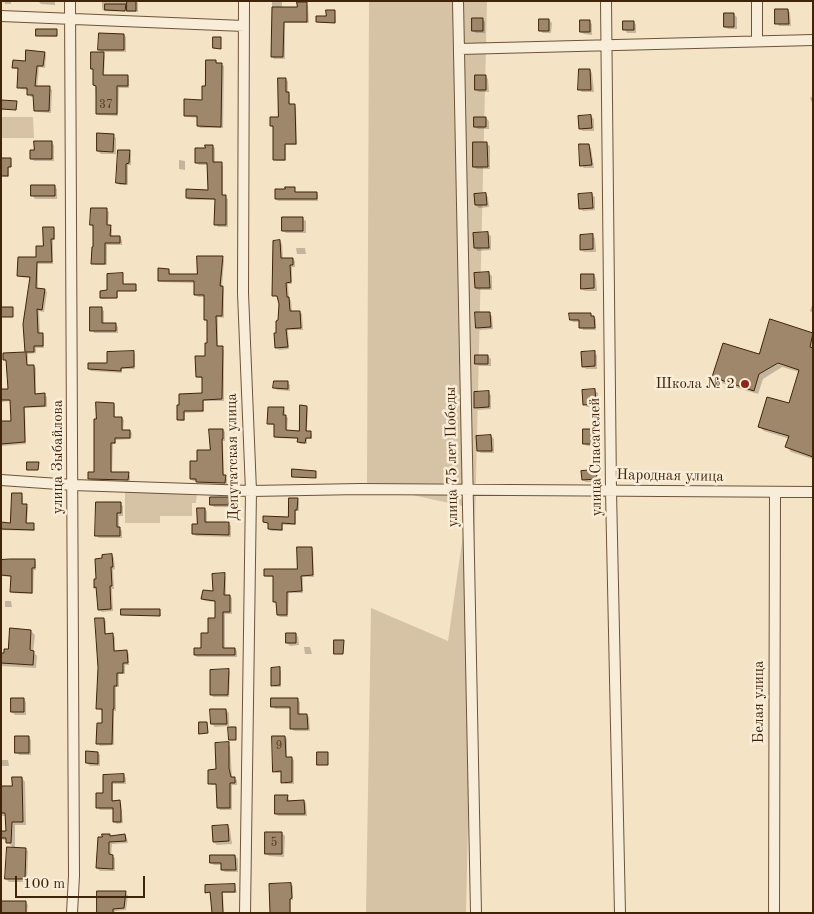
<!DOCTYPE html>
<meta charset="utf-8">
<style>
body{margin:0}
#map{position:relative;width:814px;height:914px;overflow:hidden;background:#f4e3c5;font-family:"Old Standard TT",serif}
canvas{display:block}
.frame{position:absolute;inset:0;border:2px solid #412408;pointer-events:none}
.scale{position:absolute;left:15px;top:876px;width:130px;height:22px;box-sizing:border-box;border:2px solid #412408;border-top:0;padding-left:6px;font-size:15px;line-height:18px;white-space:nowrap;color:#412408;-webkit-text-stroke:4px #f8edd9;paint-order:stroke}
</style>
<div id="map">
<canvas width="814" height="914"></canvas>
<div class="frame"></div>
<div class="scale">100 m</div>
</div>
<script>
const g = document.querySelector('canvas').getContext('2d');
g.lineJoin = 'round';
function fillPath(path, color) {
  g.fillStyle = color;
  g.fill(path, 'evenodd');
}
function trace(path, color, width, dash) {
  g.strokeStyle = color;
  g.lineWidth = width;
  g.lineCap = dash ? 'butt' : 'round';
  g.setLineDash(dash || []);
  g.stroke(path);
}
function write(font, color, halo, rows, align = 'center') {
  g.font = font + ' "Old Standard TT",serif';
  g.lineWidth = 5;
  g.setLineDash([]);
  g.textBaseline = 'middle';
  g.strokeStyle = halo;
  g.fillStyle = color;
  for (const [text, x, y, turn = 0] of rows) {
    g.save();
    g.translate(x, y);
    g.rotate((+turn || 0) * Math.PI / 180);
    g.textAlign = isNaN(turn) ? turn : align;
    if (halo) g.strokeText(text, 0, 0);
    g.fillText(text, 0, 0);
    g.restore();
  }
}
fillPath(new Path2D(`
 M369,1h118l-21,912h-100l5,-305 77,33 19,-134 -100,-22z
 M1,117h32l1,21h-33z
 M125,491l72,2 -1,10h-4v13h-32v7h-35z`), '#d6c3a5');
fillPath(new Path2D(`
 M4,1h7v3h-6z
 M38,1h17v4l-14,-1z
 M102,1h34l2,2v9l-34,-1 -2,-2z
 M272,1h10v7h16l8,-4 2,2 1,17h-24v36h-11l-2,-2z
 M788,10l2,3 1,13h-12l-2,-3z
 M335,11l1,12 -19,-1 10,-5z
 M734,15l3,2v12h-9l-3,-2z
 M482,19l3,3v11h-9l-3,-2z
 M549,20l3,3 -1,10h-8l-3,-2z
 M589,21l3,3v11l-8,-1 -3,-2z
 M634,22l2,3v8h-9l-2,-3z
 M56,31l1,6 -19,-1z
 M124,35l2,2v15h-25l-2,-2z
 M44,53l2,2 -1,13 -6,-1 -2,21h13l2,2 -1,23 -13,-1 -3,-2v-13h-4l-2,-3 -1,-4 -7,-1 -3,-2 1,-17 -6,-2z
 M103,53l2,2 -1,21 23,1 2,2v9h-10l-1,28 -19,-1 -2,-2 -3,-42 -2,-2z
 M216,62l8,4 -1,62h-23l-2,-2 1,-8 -12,-1 -2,-2 18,-14z
 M590,70l2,3 2,19h-12l-3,-3z
 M486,77l2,2 1,13h-10l-3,-3z
 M286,80l2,1v12l2,2v10l6,2 1,38h-11v16h-10l-2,-2v-31l-3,-2 8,-8z
 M813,96v9l-3,-7z
 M591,116l3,3v12h-11l-3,-2z
 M486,118l3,3v8h-11l-3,-2z
 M113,135l3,3v16h-15l-3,-3z
 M51,142l3,3v16h-20l-3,-3 5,-7z
 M487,144l3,2v23h-13l-3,-2z
 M588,145l3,3 3,20h-10l-3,-3z
 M212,146l3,2v16l6,-1 2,3v31l5,2v28h-10l-2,-2v-25h-27l-2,-3 22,-6v-26h-10l-3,-3 10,-13z
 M129,151l2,3v11h-3v20h-8l-2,-2z
 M1,160l10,1 1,6h-3v10l-8,-1z
 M179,160l6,1v9l-6,-1z
 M54,186l3,3v10h-22l-2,-3z
 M294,188l2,5h20l2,2v6h-40l-2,-2z
 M486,195l2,2 1,10 -10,1 -3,-3z
 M592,195l3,2v13l-12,1 -3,-3z
 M106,210l3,2 -1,14 4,3v9l8,-1 2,3v5h-15v20h-12l-2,-2 2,-15 -1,-20 -3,-3z
 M303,219l3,2v12h-20l-3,-3z
 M53,228l2,2v10h-2v24h-15v25l7,1 2,2 -3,20 -5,-1 1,23 4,2v12h-8v5l-8,1v12h6l2,2v27h8l3,2v10l-22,1 1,36 -24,2 -1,-24h11l-1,-21 -10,1v-12h8l-2,-28 -3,-3 22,-6 -2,-29 7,-46 -11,-1 -2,-2 19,-17 7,-10zM25,354h2l1,17z
 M488,234l3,2v14l-13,1 -3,-3z
 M592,236l3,2 1,14h-12l-3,-3z
 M280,242l2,2 1,15h10l2,2v6h-3v17h-4l1,14 2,3 1,11h8l2,2 1,16h-15l1,19 -10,1 -3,-3 4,-25v-18l-1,-6 -5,-3z
 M296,248h9l1,6h-9z
 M222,258l2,2 -2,27 2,2v29l-6,-1v31l6,2v51h-20v11l-19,1v8h-5l-2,-2 2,-13 24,-12 -1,-16h-4l-2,-1 10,-20 2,-13 -1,-23 -3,-1 1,-23h-8l-2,-2 -1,-12 -34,-1 -2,-2 10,-10 2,5 27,1z
 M122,274l2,11h12l1,6h-19v7l-16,1 -1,-1 7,-6z
 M489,274l3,2v14h-13l-3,-2z
 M593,275l3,3 1,13h-12l-3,-2z
 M813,302v11l-3,-2z
 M101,308l3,3v13h11l3,3v6h-24l-2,-3z
 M489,313l3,3 1,13 -13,1 -3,-3z
 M590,314l6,5v11h-13l-2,-2v-6h-8l-2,-2z
 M813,334v125l-22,-7 -4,-5 3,-8 -26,-8 -5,-5 30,-21 10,-33 -17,-5 -19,12 -5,15 -40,-12 -4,-5 46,-21z
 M133,353l2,1v15h-13v4l-31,-2 -2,-2 19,-5z
 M594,353l3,2v14h-11l-3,-3z
 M488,356l3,3v7h-12l-2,-3z
 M287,382l3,3v6l-13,-1 -2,-2z
 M595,391l3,2v14h-11l-3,-3z
 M488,393l3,2v14l-13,1 -2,-3z
 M114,404l1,2v12h7l2,2 -1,11h7l2,2 -1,6 -15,1v4h-3l-1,29 16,1 2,2v5l-39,-1 -2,-2 6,-5z
 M307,407l1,2 -1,23 5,2v5h-5v5h-7l-1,-5 -22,-1 -2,-1v-12h-5l-2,-2 15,-14 2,1v6l3,2 -1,14h13z
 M223,430l2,2v9h-2l1,35 3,3v6l-27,-2 -3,-2h-4l-2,-2 8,-17 12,-11z
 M596,430l2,3 1,13h-12l-2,-2z
 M491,436l3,3v14h-13l-3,-2z
 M595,471l3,3 1,8h-13l-3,-2z
 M21,495l2,1v9l5,2 -1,17h6l2,7 -34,-1v-6h11z
 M229,498l3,3v6h-18l-3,-3z
 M297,499l2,2v10h-3v14h-13v6h-12l-2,-2v-5l-5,-2 25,-4z
 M120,503l3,3v10h-4v12l3,3v7h-23l-3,-3z
 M204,509l3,2v12h22l2,3v11l-35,-1 -3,-2 5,-8z
 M311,548l2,2 1,27h-11v16h-14l-1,24h-8l-2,-2v-12l-4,-2v-24h-7l-2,-1 33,-6z
 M112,555l2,3 1,11 -2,1 1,19h-2l1,22 -11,1 -2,-2 -2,-21 -2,-2z
 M34,560l2,2v8h-2l-1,24 -20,-1 -2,-2 1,-14 -11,-1v-15z
 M224,575l2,2v19h4l2,2v16h-7v35h10l2,2v6h-40l-2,-2 7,-6 14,-29v-18l-11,-1 -2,-2 11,-6z
 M5,601h6l1,6h-7z
 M160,610l1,6 -38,-1z
 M104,619l2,2v14h7l2,2v15l11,-1 3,3v11h-4v9h-6v13h-3v24h-2v34l-14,1 -2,-3 5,-19 1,-13 -4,-1 -2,-2z
 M31,631l4,4 -2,17 4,4 -1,12 -35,-2v-12h4z
 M296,634l2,3 1,8 -9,1 -3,-3z
 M304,647h6l2,7h-7z
 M279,669l2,2v16h-6l-3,-2z
 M229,671l1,1 -1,25h-16l-1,-2z
 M24,699l2,3v13h-11l-3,-3z
 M297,699l3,3v13h7l2,2 1,14h-16l-2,-2 -1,-20h-16l-2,-3z
 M226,710l3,3v13l-14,1 -3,-3z
 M28,737l3,3v15h-12l-2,-3z
 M285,737l2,2v19h4l3,2v24h-9l-3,-2v-9h-6l-2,-2z
 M228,744l2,2 2,32 5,2v5h-5v25h-12l-2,-2 -1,-23h-5l-3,-2z
 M98,753l2,2v11h-10l-3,-3z
 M1,760h7l1,6h-8z
 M104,776h20l2,2v6h-13v18h6l2,2 2,19 -6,1 -3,-3v-11h-14l-3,-3 7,-12z
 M22,778l3,4 1,43h-11v23l10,1 3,2 -1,31h-18l-3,-3 7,-31 -6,-7 -6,-2v-7h6l-1,-16h-5v-29h12z
 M287,796l2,3v3l15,-1 2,2 1,13h-29l-2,-3z
 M228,826l2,3 2,15 -15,1 -3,-3z
 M282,833l3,3 -1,21 -15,-1 -3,-3z
 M125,835l2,3 1,5 -16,1 -1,12 4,2v13h-15l-3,-3 14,-31z
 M235,856l3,3v13h-13l-3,-2v-5h-8l-3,-2z
 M291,884l2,2v14h-2v13h-20z
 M235,886l2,7h-14l1,20h-10l-3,-19 -5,-2z
 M125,893l3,2 -2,15 -11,1v2h-17z
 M26,903l2,2 -1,8h-25z`), '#0003');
const building = new Path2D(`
 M127,1h9v10h-9z
 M297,2h10v20h-23l-1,35h-12l1,-50h25z
 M105,4h21l-1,7 -20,-1z
 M775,9h13l1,15h-14z
 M326,10h9v13l-19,-1v-6h10z
 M724,13h10v14h-10z
 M472,18h11v13h-11z
 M539,19h10v12h-10z
 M580,20h10v12h-10z
 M623,21h11v9h-11z
 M36,29h21v7h-21z
 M99,33l25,1v16h-26z
 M213,37h8v12l-8,-1z
 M26,50l19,2 -2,14h-6l-2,20h15l-1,25h-15l-1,-16h-6v-7h-10l1,-20h-6l1,-8 12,1z
 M91,52h13l-1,23h25v11h-11v28h-21v-28l-3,-1v-16h-2z
 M206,60h10v3h6l-1,64 -24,-1v-10h-13v-17l18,1v-14h3z
 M579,69h11l1,21h-13z
 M475,75h11v15h-11z
 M278,78h8v14h3v12h6l1,40h-11v16h-12v-34h-3v-9h8z
 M1,100l16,1 -1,9 -15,-1z
 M591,115l1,13 -13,1 -1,-13z
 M474,117h12v10h-12z
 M97,133l17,1 -1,18 -16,-1z
 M34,141h18v18h-22v-9h4z
 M473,142h14l1,25h-15z
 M579,144h10l3,21 -12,1z
 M205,145h8v17h9v33h4v30h-12l1,-26 -29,-1v-9l22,1 -1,-27h-12v-15h10z
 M118,150h12l-1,13 -3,1v20l-10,-1z
 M1,158h10v9h-3v9h-7z
 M31,185h24v11h-24z
 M285,187h10v5h22v7h-42v-10h10z
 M486,193l1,12h-12l-1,-11z
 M592,193l1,15 -14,1 -1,-15z
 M91,208h16v17h4l-1,11h10v7h-15v21h-14l1,-17h1v-22h-3z
 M282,217h21v14h-21z
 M43,227h11v12h-3l1,23h-15l-1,26 9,1 -3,21 -5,-1 1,24h5v13h-9v6h-8l1,13h7l1,29 10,-1v13l-21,1 1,35 -24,2v-23h10l-1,-21h-9v-11h7l-2,-29h-3v-7l22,-1 -2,-28 7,-47 -13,-1 1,-19h18v-11h7z
 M488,232l1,16h-15l-1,-15z
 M593,234v15l-13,1v-15z
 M280,240l1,18h12v7h-3l1,17 -5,1 1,14h2l1,14h10l1,17 -15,1 2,18 -13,1 -1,-15h2v-12l2,-1 1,-16 -2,-8h-5l1,-55z
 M197,256h26l-3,30h3l-1,30h-6l1,30h6l-1,53 -19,1v11h-19v9h-7v-15h2v-11l23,-1v-16h-6l-1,-21h10v-13h2v-23h-3v-25h-10v-14h-36v-13l11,1v5h28z
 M489,272l1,16h-15l-1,-15z
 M123,273v11h13v7h-19v7h-17v-7l7,-1v-16z
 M581,274h13v14l-13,1z
 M1,307h12v10h-12z
 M90,307h12v16h14v8h-26z
 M475,312h15l1,15 -15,1z
 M569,313h22v3h3l1,12h-16v-8h-9z
 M770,319l43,14 -3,14 3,1v109l-28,-10 4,-11 -31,-9 9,-30 22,6 10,-33 -21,-7 -19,11 -5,17 -42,-14 11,-34 36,11z
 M134,351v16l-13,1v3l-33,-2v-6h19v-11z
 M595,351v15l-13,1 -1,-15z
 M475,355h13v9h-13z
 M274,381h14v8l-15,-1z
 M595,389l1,15 -13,1 -1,-15z
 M489,391v16l-15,1v-16z
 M96,402l18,1v14h8v13h8v8h-15v5h-4v29h18l-1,8 -40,-1v-7h6v-53h2z
 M300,405l7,1 -1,25h5v7h-5l-1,5 -8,-1 1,-4 -24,-1v-13h-7l1,-17h16l-1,8h3v15l13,1z
 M209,429h14v10h-1l1,36h3l-1,8 -29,-1v-3h-6v-18h7v-11h13z
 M583,429h13l1,15h-14z
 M491,435l1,16h-15l-1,-15z
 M27,462h12l-1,8h-11z
 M292,469l24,2v7l-24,-1z
 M596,470l1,9 -15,1 -1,-9z
 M12,493h10v11h5l-1,19h8v7l-33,-1v-7l9,1z
 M210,497h19v8h-19z
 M289,498h9l-1,12h-2v14l-13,-1v7l-14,-1v-6l-5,-1v-6l25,1z
 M96,502h25v11h-4v14h3v9h-25z
 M197,508h8v14h24v13l-37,-1v-10h5z
 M297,547h15l1,28 -12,1 1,15 -15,1v23h-10l-1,-13h-3v-26h-9v-7h33z
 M112,554l1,13h-2l1,19h-2l1,23 -13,1 -2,-23 -2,1v-9h2l-1,-20 7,-1v-3z
 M10,559h25v9h-3v25l-22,-1 1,-16 -10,-1v-15z
 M225,573l-1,22h6v17h-7v36h12v7h-41v-7h7v-15h7v-15h7v-17l-14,-2 2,-9 10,1 -1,-17z
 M121,609h39v7l-39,-1z
 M95,618h9l1,16 8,-1 1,18 13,-1 1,13h-5v10h-6v13h-3v23h-1l-1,35h-16l1,-21h5v-14h-6l2,-41z
 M10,628l21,2 -1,20 4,1 -1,14 -32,-2v-10h3v-4h4z
 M286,633h10v10h-10z
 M334,640h10l-1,14h-9z
 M280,667v18l-9,1v-18z
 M229,669l-1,26h-18v-25z
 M11,698h13v14h-13z
 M271,698h27v16h9l1,15h-18v-22h-19z
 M210,709h16l1,15h-16z
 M199,722h8l1,11 -9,1z
 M228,727h8v13h-7z
 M15,736h14v17h-14z
 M272,736h13l1,21h6v25l-11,1v-12l-8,1z
 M229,742v26l2,9h4v6h-5v25h-13l-1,-24h-8v-14l8,-1 -1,-26z
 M86,751l12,1v12l-12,-1z
 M317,752h11v13h-11z
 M124,774v8h-12v19l8,-1 1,11v11h-8v-14h-17v-15h7v-18z
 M12,777h10l1,45h-11l-1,21h-5v-5h-5v-7h5l-1,-18h-4v-27h11z
 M275,795h13l-1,6 17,-1 1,14h-30z
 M228,825l1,16 -16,1 -1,-16z
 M265,832h17v22h-17z
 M102,834h8v2l15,-2 1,7 -17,1v12l4,1v14l-17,-1 2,-31h4z
 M7,847l19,1 -1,31h-20z
 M210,855h25l1,15h-15v-7h-11z
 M291,883l1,15 -2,1v14h-20l-1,-29z
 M235,884v8h-13l1,21h-11l-2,-21 -5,1v-8z
 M97,891h29l-2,17 -11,1v4h-16z
 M1,901h25v12h-25z`);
fillPath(building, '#9e876a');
trace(building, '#412408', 1);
const street = new Path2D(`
 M70,1l4,875 -2,37
 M244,1l-1,292 8,198 -6,422
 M458,1l18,912
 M606,1l5,490 9,422
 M757,1v40
 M1,16l243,10
 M459,49l354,-9
 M1,480l72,5 178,6 109,-2 453,3
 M774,913l1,-421`);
trace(street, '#6e5437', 12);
trace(street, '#f8edd9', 10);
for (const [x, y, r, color] of [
 [745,384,5,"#8f2418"]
]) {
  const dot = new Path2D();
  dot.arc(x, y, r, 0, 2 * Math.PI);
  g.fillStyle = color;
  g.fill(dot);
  trace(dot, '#f8edd9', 2);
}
write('12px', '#583d20', null, [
 ["37",106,105],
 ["9",279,746],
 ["5",274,843]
]);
write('15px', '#412408', '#f8edd9', [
 ["Школа № 2",735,384]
], 'right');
write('15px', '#412408', '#f8edd9', [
 ["улица Зыбайлова",58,457,-90],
 ["Депутатская улица",233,457,-91],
 ["улица 75 лет Победы",452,457,-91],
 ["улица Спасателей",596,457,-91],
 ["Народная улица",670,476,1],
 ["Белая улица",759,702,-90]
]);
</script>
